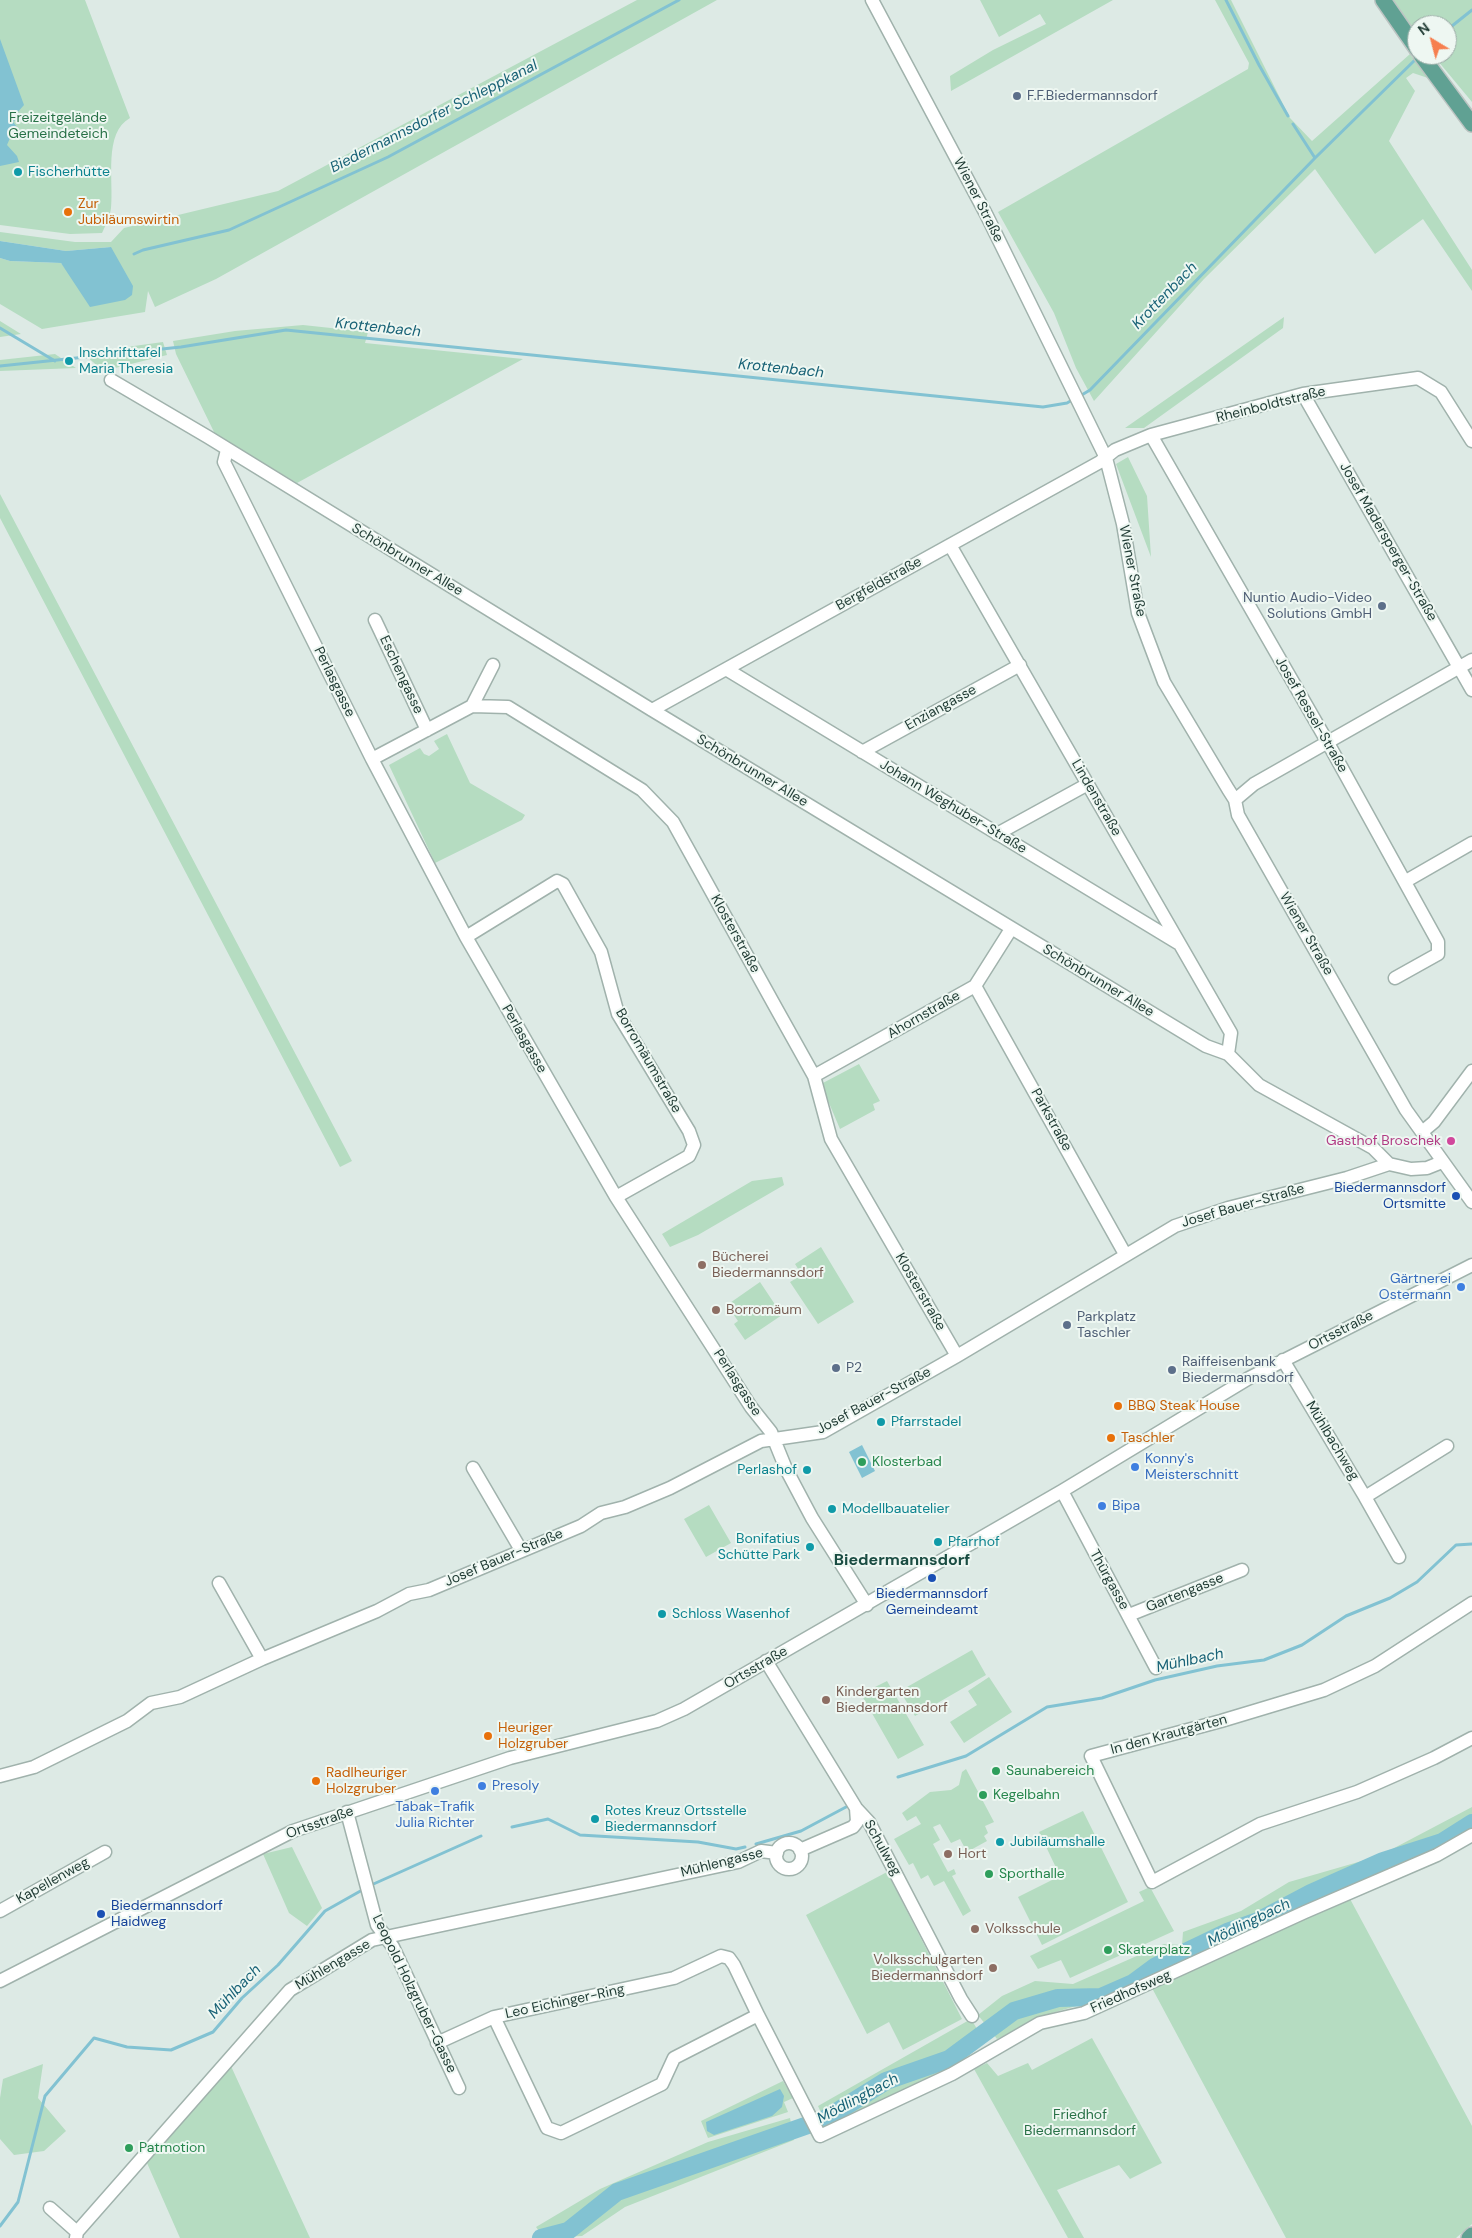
<!DOCTYPE html>
<meta charset="utf-8">
<style>
body{margin:0}
#map{position:relative;width:1472px;height:2238px;overflow:hidden;background:#ddeae5;font-family:"DM Sans",sans-serif}
canvas{display:block}
.north{position:absolute;left:1407px;top:15px;width:50px;height:50px;box-sizing:border-box;background:#eef7f2;border:1px solid #9baba6;border-radius:50%;rotate:323deg;font-size:14px;font-weight:700;line-height:20px;text-align:center;color:#1f3a33}
.north::after{content:'';display:block;margin:auto;width:18px;height:22px;background:#f67f4f;clip-path:polygon(50% 0,100% 100%,50% 72%,0 100%)}
</style>
<div id="map">
<canvas width="1472" height="2238"></canvas>
<div class="north">N</div>
</div>
<script>
const g = document.querySelector('canvas').getContext('2d');
g.lineJoin = 'round';
function fillPath(path, color) {
  g.fillStyle = color;
  g.fill(path, 'evenodd');
}
function trace(path, color, width, dash) {
  g.strokeStyle = color;
  g.lineWidth = width;
  g.lineCap = dash ? 'butt' : 'round';
  g.setLineDash(dash || []);
  g.stroke(path);
}
function write(font, color, halo, rows, align = 'center') {
  g.font = font + ' "DM Sans",sans-serif';
  g.lineWidth = 4;
  g.setLineDash([]);
  g.textBaseline = 'middle';
  g.strokeStyle = halo;
  g.fillStyle = color;
  for (const [text, x, y, turn = 0] of rows) {
    g.save();
    g.translate(x, y);
    g.rotate((+turn || 0) * Math.PI / 180);
    g.textAlign = isNaN(turn) ? turn : align;
    if (halo) g.strokeText(text, 0, 0);
    g.fillText(text, 0, 0);
    g.restore();
  }
}
fillPath(new Path2D(`
 M0,0h85l45,118c-27,15 -16,63 -19,90 -1,8 -5,17 -9,25l-32,1 -70,-9z
 M637,0h80l-501,279 -61,28 -7,-16 -3,21 -103,17 -42,-25v-46l10,3 51,2 14,17 36,-33 -45,4 -66,-10v-9l75,10h36l13,-14 154,-37z
 M980,0h133l-162,91 -1,-15 43,-26 53,-26 -6,-10 -41,23z
 M1215,0h16l59,118 22,23 98,-87 18,24 -15,-5 -7,5 9,13 -26,50 83,129v21l-49,-72 -48,35 -60,-85 -111,110 -110,122 -18,-33 -22,-55 -56,-101 250,-143 1,-6z
 M1393,0h79v102l-39,-47h14v-30h-30v9z
 M1284,317l-1,11 -139,100h-19z
 M0,321l21,13 -21,3z
 M303,325l65,7 -3,11 158,16 -226,124 -82,-49 -39,-80 -3,-13 62,-10z
 M163,342l4,13 -64,16 -20,-18z
 M55,354l21,14 -76,3v-11z
 M1128,457l19,39 4,61 -35,-93z
 M0,494l352,667 -12,6 -340,-649z
 M447,734l23,49 55,32 -3,5 -87,43 -46,-98 31,-17 4,6 5,2 10,-7 -5,-8z
 M859,1064l21,37 -7,3 2,6 -35,19 -19,-45z
 M782,1177l2,8 -86,50 -28,12 -8,-13 90,-53z
 M821,1247l33,55 -36,22 -28,-42 12,-7 -7,-11z
 M760,1282l22,33 -37,25 -11,-16 4,-3 -11,-16z
 M709,1505l22,38 -25,14 -22,-38z
 M972,1650l14,25 -71,41 -15,-25z
 M989,1677l23,35 -48,31 -14,-21 27,-17 -9,-14z
 M887,1681l37,64 -26,14 -37,-65z
 M966,1769l28,53 -9,4 3,7 -4,3 3,5 -20,11 -7,-13 -9,4 -11,-19 -7,3 7,13 -7,4 15,28 6,-3 2,5 -4,2 19,35 -8,5 -19,-35 -10,5 -6,-11 -7,4 -8,-16 -4,2 -15,-26 27,-15 -5,-8 -9,5 -5,-8 28,-21 21,-2 8,-5 3,-13z
 M1472,1807v22l-28,17 -166,70 -174,82 -52,15 -55,26 -19,-24 24,-19 33,-15 38,3 91,-40 18,1 1,-13 58,-21 48,-29 90,-26z
 M1083,1811l45,91 -86,43 -24,-48 42,-21 -21,-44z
 M292,1847l30,61 -15,18 -18,-13 -26,-59z
 M887,1872l75,147 -59,31 -14,-28 -22,12 -61,-119z
 M1150,1887l24,44 -104,47 -9,-18 -23,9 -8,-13 114,-55 -5,-9z
 M1349,1897l123,229v98l-16,14h-170l-134,-250z
 M971,2019l14,23 -30,24 -128,60 -9,-20z
 M1092,2038l70,125 -32,16 -11,-14 -62,25 27,48h-16l-94,-169 13,-6 11,13 30,-13 4,7z
 M43,2064l-5,34 28,33 -22,20 -30,4 -14,-16v-41l3,-19z
 M230,2064l80,174h-130l-33,-75z
 M783,2081l10,17 -9,4 4,10 -80,26 -7,-17z
 M790,2118l4,22 -169,67 -43,29 -38,2 -8,-11 64,-38 108,-47z`), '#b5dcc1');
fillPath(new Path2D(`
 M0,39l24,66 -8,9 2,3 -5,5 9,11 -7,5h-5l-3,7 10,11 2,6 -19,4z
 M0,241l66,10 45,-4 22,39 -1,9 -7,5 -35,7 -29,-44 -51,-2 -10,-3z
 M862,1445l13,26 -13,7 -13,-26z
 M780,2089l4,7 -2,11 -10,9 -58,19 -7,-4 -1,-9z`), '#82c2d2');
trace(new Path2D(`
 M1226,0l33,65 29,51
 M1447,30l25,-20
 M1293,124l22,34
 M134,254l9,-4 86,-20 159,-73 291,-157
 M0,328l55,33
 M0,366l181,-19 105,-17 757,77 24,-4 7,-4
 M1080,396l10,-6 225,-232 103,-101
 M898,1777l68,-21 81,-49 55,-9 53,-18 62,-14 47,-6 38,-15 44,-29 44,-18 27,-16 39,-37 16,-1
 M512,1827l36,-8 32,16 118,7 38,7 9,-2
 M756,1844l45,-13 45,-24
 M369,1886l112,-50
 M0,2226l18,-24 27,-106 49,-58 33,9 44,3 42,-18 29,-34 36,-33 47,-54 39,-22`), '#82c2d2', 3);
trace(new Path2D(`
 M541,2238l27,-7 49,-39 208,-73 61,-38 63,-22 65,-48 44,-13 43,-1 32,-14 23,-17 71,-34 31,-11 53,-28 72,-32 59,-19 30,-19`), '#82c2d2', 18);
const minor = new Path2D(`
 M872,0l114,214 120,244 17,66 15,89 26,69 64,107 7,11 3,15 168,295 66,92
 M111,380l97,57 444,273 554,336 22,8 31,31 114,63 16,16
 M1303,394l169,296
 M1151,435l177,308 110,199v12l-43,24
 M227,450l-3,12 148,297 94,178 150,260 135,210 20,25 15,37 26,49 55,87
 M950,545l281,488 -3,21
 M375,620l52,110
 M726,669l452,274
 M472,706l21,-41
 M652,710l448,-248 15,-12 36,-15 152,-41 115,-16 23,14 31,49
 M862,752l158,-87
 M372,759l100,-53 36,1 134,83 31,32 103,186 38,68 17,63 126,217
 M1235,800l19,-16 218,-124
 M997,834l91,-50
 M1406,881l66,-38
 M466,937l91,-56 6,3 38,68 17,62 71,117 5,14 -5,11 -73,41
 M975,986l150,268
 M814,1076l161,-90 36,-57
 M1422,1132l12,-10 38,-51
 M1283,1360l82,137 34,60
 M473,1468l48,82
 M1062,1491l94,177
 M1365,1497l82,-51
 M219,1583l43,76
 M1472,1603l-97,63 -51,24 -103,31 -130,35 61,126 108,-58 97,-32 77,-34 38,-20
 M1129,1615l113,-45
 M766,1661l90,147 13,14 92,177 11,17
 M0,1776l34,-9 93,-46 24,-18 29,-6 82,-38 115,-48 32,-17 20,-4 152,-64 20,-13 24,-6 45,-19 91,-47 62,-9 134,-76 218,-130 53,-18 119,-30 42,-14 22,5 16,-1 15,-6
 M347,1812l30,113 16,22 66,141
 M776 1856a13 13 0 1 1 26 0a13 13 0 1 1-26 0Z
 M800,1850l53,-23 4,-5 -1,-14
 M0,1911l105,-59
 M0,1981l293,-150 217,-73 147,-37 27,-12 378,-218 187,-113 223,-113
 M758,2015l62,121 132,-62 88,-51 44,-10 221,-101 132,-57 35,-20
 M437,2043l57,-26 180,-39 47,-22 8,2 5,7 24,50 -84,43 -12,26 -101,49 -14,-5 -53,-111
 M50,2208l27,24
 M76,2238l1,-6 213,-242 82,-50 366,-78 23,-11 16,2`);
const major = new Path2D(`
 M1383,0l34,49
 M1421,55l51,69
 M1469,2238l3,-3`);
trace(minor, '#a0b2ac', 15);
trace(major, '#bcc4c2', 18);
trace(minor, '#fff', 12);
trace(major, '#60a193', 15);
for (const [x, y, r, color] of [
 [1017,96,5,"#5c6f8a"],
 [18,172,5,"#0f9aa8"],
 [68,212,5,"#e8710a"],
 [69,361,5,"#0f9aa8"],
 [1382,606,5,"#5c6f8a"],
 [1451,1141,5,"#d1479c"],
 [1456,1196,5,"#1a4fb4"],
 [702,1265,5,"#8d6e63"],
 [1461,1287,5,"#3f7fe0"],
 [716,1310,5,"#8d6e63"],
 [1067,1325,5,"#5c6f8a"],
 [836,1368,5,"#5c6f8a"],
 [1172,1370,5,"#5c6f8a"],
 [1118,1406,5,"#e8710a"],
 [881,1422,5,"#0f9aa8"],
 [1111,1438,5,"#e8710a"],
 [862,1462,5,"#2e9e5b"],
 [1135,1467,5,"#3f7fe0"],
 [807,1470,5,"#0f9aa8"],
 [1102,1506,5,"#3f7fe0"],
 [832,1509,5,"#0f9aa8"],
 [938,1542,5,"#0f9aa8"],
 [810,1547,5,"#0f9aa8"],
 [932,1578,5,"#1a4fb4"],
 [662,1614,5,"#0f9aa8"],
 [826,1700,5,"#8d6e63"],
 [488,1736,5,"#e8710a"],
 [996,1771,5,"#2e9e5b"],
 [316,1781,5,"#e8710a"],
 [482,1786,5,"#3f7fe0"],
 [435,1791,5,"#3f7fe0"],
 [983,1795,5,"#2e9e5b"],
 [595,1819,5,"#0f9aa8"],
 [1000,1842,5,"#0f9aa8"],
 [948,1854,5,"#8d6e63"],
 [989,1874,5,"#2e9e5b"],
 [101,1914,5,"#1a4fb4"],
 [975,1929,5,"#8d6e63"],
 [1108,1950,5,"#2e9e5b"],
 [993,1968,5,"#8d6e63"],
 [129,2148,5,"#2e9e5b"]
]) {
  const dot = new Path2D();
  dot.arc(x, y, r, 0, 2 * Math.PI);
  g.fillStyle = color;
  g.fill(dot);
  trace(dot, '#eef7f2', 2);
}
write('14px', '#4e5e75', '#eef7f2', [
 ["F.F.Biedermannsdorf",1027,96],
 ["Nuntio Audio-Video",1372,598,"right"],
 ["Solutions GmbH",1372,614,"right"],
 ["Parkplatz",1077,1317],
 ["Taschler",1077,1333],
 ["Raiffeisenbank",1182,1362],
 ["Biedermannsdorf",1182,1378],
 ["P2",846,1368]
], 'left');
write('14px', '#287147', '#eef7f2', [
 ["Freizeitgelände",58,118],
 ["Gemeindeteich",58,134],
 ["Friedhof",1080,2115],
 ["Biedermannsdorf",1080,2131]
]);
write('14px', '#0d838f', '#eef7f2', [
 ["Fischerhütte",28,172],
 ["Inschrifttafel",79,353],
 ["Maria Theresia",79,369],
 ["Pfarrstadel",891,1422],
 ["Perlashof",797,1470,"right"],
 ["Modellbauatelier",842,1509],
 ["Bonifatius",800,1539,"right"],
 ["Schütte Park",800,1555,"right"],
 ["Pfarrhof",948,1542],
 ["Schloss Wasenhof",672,1614],
 ["Rotes Kreuz Ortsstelle",605,1811],
 ["Biedermannsdorf",605,1827],
 ["Jubiläumshalle",1010,1842]
], 'left');
write('14px', '#1f3a33', '#eef7f2', [
 ["Wiener Straße",978,200,63],
 ["Rheinboldtstraße",1271,405,-14],
 ["Josef Madersperger-Straße",1388,542,60],
 ["Schönbrunner Allee",407,560,31],
 ["Wiener Straße",1132,571,79],
 ["Bergfeldstraße",879,584,-29],
 ["Eschengasse",401,675,65],
 ["Perlasgasse",334,682,64],
 ["Enziangasse",941,708,-29],
 ["Josef Ressel-Straße",1311,715,60],
 ["Schönbrunner Allee",752,771,31],
 ["Lindenstraße",1096,798,60],
 ["Johann Weghuber-Straße",953,807,31],
 ["Klosterstraße",735,934,61],
 ["Wiener Straße",1306,934,60],
 ["Schönbrunner Allee",1098,981,31],
 ["Ahornstraße",924,1015,-30],
 ["Perlasgasse",524,1039,60],
 ["Borromäumstraße",648,1061,60],
 ["Parkstraße",1051,1120,61],
 ["Josef Bauer-Straße",1243,1206,-16],
 ["Klosterstraße",920,1292,60],
 ["Ortsstraße",1341,1331,-27],
 ["Perlasgasse",737,1383,57],
 ["Josef Bauer-Straße",874,1401,-28],
 ["Mühlbachweg",1332,1441,59],
 ["Josef Bauer-Straße",504,1558,-23],
 ["Thürgasse",1109,1580,61],
 ["Gartengasse",1185,1593,-22],
 ["Ortsstraße",756,1668,-30],
 ["In den Krautgärten",1169,1735,-15],
 ["Ortsstraße",320,1823,-20],
 ["Schulweg",882,1848,61],
 ["Mühlengasse",722,1863,-14],
 ["Kapellenweg",53,1881,-29],
 ["Mühlengasse",333,1965,-31],
 ["Friedhofsweg",1131,1992,-24],
 ["Leopold Holzgruber-Gasse",414,1994,64],
 ["Leo Eichinger-Ring",565,2002,-12]
]);
write('14px', '#c56008', '#eef7f2', [
 ["Zur",78,204],
 ["Jubiläumswirtin",78,220],
 ["BBQ Steak House",1128,1406],
 ["Taschler",1121,1438],
 ["Heuriger",498,1728],
 ["Holzgruber",498,1744],
 ["Radlheuriger",326,1773],
 ["Holzgruber",326,1789]
], 'left');
write('14px', '#b23c85', '#eef7f2', [
 ["Gasthof Broschek",1441,1141]
], 'right');
write('14px', '#164399', '#eef7f2', [
 ["Biedermannsdorf",1446,1188],
 ["Ortsmitte",1446,1204],
 ["Biedermannsdorf",932,1594,"center"],
 ["Gemeindeamt",932,1610,"center"],
 ["Biedermannsdorf",111,1906,"left"],
 ["Haidweg",111,1922,"left"]
], 'right');
write('14px', '#785e54', '#eef7f2', [
 ["Bücherei",712,1257],
 ["Biedermannsdorf",712,1273],
 ["Borromäum",726,1310],
 ["Kindergarten",836,1692],
 ["Biedermannsdorf",836,1708],
 ["Hort",958,1854],
 ["Volksschule",985,1929],
 ["Volksschulgarten",983,1960,"right"],
 ["Biedermannsdorf",983,1976,"right"]
], 'left');
write('14px', '#366cbe', '#eef7f2', [
 ["Gärtnerei",1451,1279,"right"],
 ["Ostermann",1451,1295,"right"],
 ["Konny's",1145,1459],
 ["Meisterschnitt",1145,1475],
 ["Bipa",1112,1506],
 ["Presoly",492,1786],
 ["Tabak-Trafik",435,1807,"center"],
 ["Julia Richter",435,1823,"center"]
], 'left');
write('14px', '#27864d', '#eef7f2', [
 ["Klosterbad",872,1462],
 ["Saunabereich",1006,1771],
 ["Kegelbahn",993,1795],
 ["Sporthalle",999,1874],
 ["Skaterplatz",1118,1950],
 ["Patmotion",139,2148]
], 'left');
write('italic 15px', '#186276', '#eef7f2', [
 ["Biedermannsdorfer Schleppkanal",434,117,-27],
 ["Krottenbach",1165,296,-46],
 ["Krottenbach",378,328,6],
 ["Krottenbach",781,369,6],
 ["Mühlbach",1190,1661,-12],
 ["Mödlingbach",1249,1923,-26],
 ["Mühlbach",235,1992,-46],
 ["Mödlingbach",858,2099,-28]
]);
write('bold 16px', '#1a4c42', '#eef7f2', [
 ["Biedermannsdorf",902,1561]
]);
</script>
